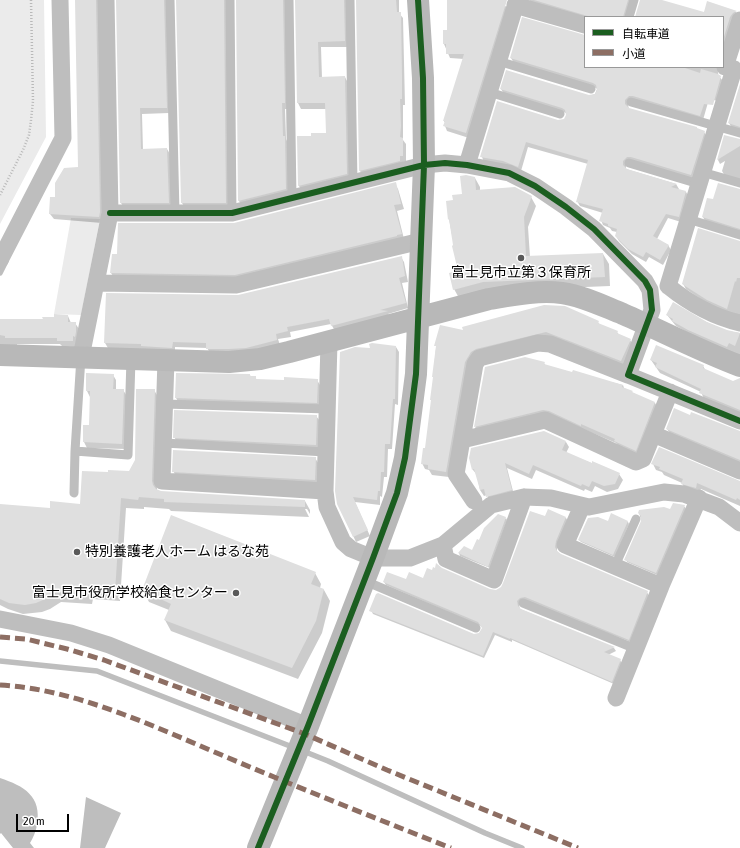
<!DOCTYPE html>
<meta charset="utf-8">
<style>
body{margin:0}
#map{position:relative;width:740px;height:848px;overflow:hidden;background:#fff;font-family:"Asap Condensed","Noto Sans JP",sans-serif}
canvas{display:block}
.legend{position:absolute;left:584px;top:16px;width:140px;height:52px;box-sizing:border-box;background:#fff;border:1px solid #999;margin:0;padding:5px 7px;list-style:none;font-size:12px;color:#000}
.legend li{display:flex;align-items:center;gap:8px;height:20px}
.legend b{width:20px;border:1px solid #999}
.scale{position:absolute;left:16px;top:814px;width:53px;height:18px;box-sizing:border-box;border:2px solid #000;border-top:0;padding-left:5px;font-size:12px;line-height:14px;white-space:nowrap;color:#000;-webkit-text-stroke:3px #fff;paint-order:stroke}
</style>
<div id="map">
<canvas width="740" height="848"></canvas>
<ul class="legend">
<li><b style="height:5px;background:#1b5e20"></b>自転車道</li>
<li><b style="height:5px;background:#8d6e63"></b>小道</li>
</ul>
<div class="scale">20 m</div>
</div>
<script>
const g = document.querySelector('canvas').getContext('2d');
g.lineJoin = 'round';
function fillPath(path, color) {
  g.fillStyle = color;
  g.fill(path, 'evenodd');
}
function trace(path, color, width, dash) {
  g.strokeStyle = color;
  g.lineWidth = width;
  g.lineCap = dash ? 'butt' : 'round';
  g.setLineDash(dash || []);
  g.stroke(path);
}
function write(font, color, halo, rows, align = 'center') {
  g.font = font + ' "Asap Condensed","Noto Sans JP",sans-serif';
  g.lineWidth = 3;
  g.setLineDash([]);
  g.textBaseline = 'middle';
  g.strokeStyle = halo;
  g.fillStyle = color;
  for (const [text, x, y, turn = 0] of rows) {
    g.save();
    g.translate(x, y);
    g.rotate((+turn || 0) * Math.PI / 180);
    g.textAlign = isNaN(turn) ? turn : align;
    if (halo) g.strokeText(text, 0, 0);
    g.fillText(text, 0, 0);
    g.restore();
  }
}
fillPath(new Path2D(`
 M0,0h44l2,137 -46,87z
 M71,218l29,1 -19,96 -27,-1z`), '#ebebeb');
fillPath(new Path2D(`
 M0,778c24,8 42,18 37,47 -1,6 -4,13 -7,18l4,5h-21l-12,-15 -1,1z
 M86,797l35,16 -16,35h-25z`), '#bebebe');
fillPath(new Path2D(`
 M76,0h25l1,223 -48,-4 -4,-5 6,-16 23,-30z
 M117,0h55l-3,113 -27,1 1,36 24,-1 3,5 1,54h-47l-3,-5z
 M176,0h56l-3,208h-44l-3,-5 -5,-203z
 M236,0h55l-4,109h-2l1,30 2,4 1,52 -47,11 -3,-5 -2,-201z
 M295,0h57l-5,47h-26l1,31 23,-1 3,6 1,97 -47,11 -3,-5 -1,-49h14l15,-3 -1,-25h-25l-3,-6 -2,-103z
 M356,0h43v13l4,5 2,87h-2v35l3,4v17l-3,1v4l-40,10 -3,-5 -3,-171z
 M448,0h52l8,9 -39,129 -22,-7 -2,-5v-3l-1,-2 20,-62 -14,-1 -6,-14 4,-13z
 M529,0h105l-7,17h-42l-54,-14z
 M641,0h17l46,13 4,-10 28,9 3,4 -16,37v-36h-87z
 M585,36v31h134l-1,8 6,7 -6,19 -9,-2 -6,21 -71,-19 -4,4 1,4 75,23 3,5 -13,43 -64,-18 -4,4v3l50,15 3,5 -1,1 8,2 3,5 -8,25 -13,-4 -11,21 11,6 3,5 -8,15 -14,-8 -3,5 -14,-8 -13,-13 -3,-5 1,-4 -5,-1 -2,-3 -7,-3 -2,-5 2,-7 -23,-7 -3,-5 11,-37 -60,-17 -7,24 -37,-9 -2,-5 76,-36 6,-1 3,-4 -1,-3 -62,-19 -3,-5 88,7 6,-2 2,-5 -1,-1 -82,-25 -3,-5z
 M740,87v44l-8,-3 -3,-5z
 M725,136l15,4v40l-15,-4 -3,-5 3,-10 -5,3 -2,-4z
 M475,178l5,9v4l51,6 5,9 -8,21 2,30 73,-3 6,10 1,22 -121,5 -30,7 -5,-9 5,-17 -10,-53 5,-18 9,-6z
 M395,184l3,5 6,20 -7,2 7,28 -166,41 -124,-2 -3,-5 123,-49z
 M740,190v42l-35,-11 -2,-4 11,-16z
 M740,242v74l-21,-7 -17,-9 -16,-11 -3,-5z
 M401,257l3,5 4,20 -6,1 6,25 -20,6 2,3 -55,14 -4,-7 -41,8 1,5 -13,2 2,6 -31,8 -38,1 -4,-6 -32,-1v6l-67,-5 -3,-5 133,-47z
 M667,315l30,3 30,13 13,2v23l-48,-21 -16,-9z
 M68,316l3,7h4l4,6 -4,18 -13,-1 -2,-2h-43v2l-17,-1v-25h44z
 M598,322l1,2 18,8 2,3 11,5 3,5 -10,21 -73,-29 -76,21 -25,119 -17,-2 -3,-5 -4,-1 -3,-6 4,-13 8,-71 -1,-2 3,-29v-2l28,-15z
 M396,347l3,5 -1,53 -3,-1 -3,45h-4l-1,28h-3l-2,20 -2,-1v9l-25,-3 15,34 -14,6 -18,-38 33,-155z
 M651,360l52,6 3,5 27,11 7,-2v34l-36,-15 -3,-7 -41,-19z
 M544,363l2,3 77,19 1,3 9,5 22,10 3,5 -19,48 -21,-10 -2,-3 -63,-27 -75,16 -3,-5z
 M87,374l26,1 3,5v10h7l4,6 -2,53 -38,-1 -3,-6v-16h6v-29l-3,-6z
 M177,374l73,1 1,2h4l2,3 28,1 32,-1 3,5v23l-141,-5 -3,-5z
 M154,390l6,10 -3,91 4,1 144,9 5,9v4l-3,-5h-2l4,8 -138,-6 -2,-2 -25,-2v2l-18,-1 -6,93 -27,-2 -1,5 -31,-2 -11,7 -8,3 -19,2 -15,-5 -8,-4v-100l51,4 30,-4 27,-32 22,-1 6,-11z
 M316,416l4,5 -1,30 -141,-8 -4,-6z
 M691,416l49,16v32l-69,-29 -4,-6z
 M566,442l3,5 -3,6 53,21 4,6 -5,9 -11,3 -12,-6 -3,6 -7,-3 -1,2 -48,-21 -4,9 -25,-11 7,27 -24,7 -3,-7 -3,1 -4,-6 -3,-15 -4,-5 -3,-12z
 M315,458l4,6 -1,22 -141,-9 -4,-6z
 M653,464l87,18v24l-39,-17 -2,4 -14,-3 -3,-7 -18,-8 -2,-3 -6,-2z
 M684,506l2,3 -29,66 -30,-13 -1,-3 16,-37 -3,-9 32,-3z
 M612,515l16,7 1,2 -14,33 -34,-15 -2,-2 29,-18z
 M506,518l1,2 -17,48 -30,-12 -1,-3 14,-2z
 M546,518h20l2,3 -11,24v6l3,4 87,37 2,4 -18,46 -109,-41 -3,4 1,4 94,39 2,3 -8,4 12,5 2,4 -8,20 -102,-44v2l-17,-7 -11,23 -111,-44 -2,-4 106,25 5,-4 1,-3 -2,-2 -95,-41 -2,-3 39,-3 9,-8 9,-2 49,21 5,1 6,-2z
 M315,573l6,11 -1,4 4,2 6,11 -8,32 -24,46 -127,-48 -6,-11 4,-10 -20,-8 -6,-12z`), '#0003');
trace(new Path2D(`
 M0,273l6,-12
 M0,661l97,10 198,77
 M303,751l25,10 157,72 37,15`), '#bebebe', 5.5);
fillPath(new Path2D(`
 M75,0h21l4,212 -1,5 -50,-3 1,-17h5v-14l9,-15 14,-1z
 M116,0h48l3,108h-27l1,41 26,-1 2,55h-49z
 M176,0h48l2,203h-45z
 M236,0h47l2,103h-3l1,33h2l1,53 -48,12z
 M295,0h49l1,41 -27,1 1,35 26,-1 2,98 -49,12 -1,-50h14v-3h15l-1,-30h-28z
 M356,0h40l1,12h4l1,66v21h-2l1,27 -1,11 3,1v18h-3v5l-41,10z
 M447,0h60l-41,133 -23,-7 2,-5h-2l21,-67h-18v-10h-3v-14h4z
 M534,0h94l-5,17h-32z
 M640,0h22l42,12 3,-11 30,10 -4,2 -3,4 -7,23v-23h-88z
 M522,17l63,18v32h97l18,6 1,-4 17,5 3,2 -8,29 -9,-1 -4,12 -67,-20h-4l-4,4v4l4,4 68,19v1l8,3 -14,44 -60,-18h-4l-4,4v4l4,4 50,15 -6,3 15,4 -7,26 -13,-3 -13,22 16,9 -9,15 -14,-8 -3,5 -15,-8 -13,-13 2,-7 -9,-3v-2l-9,-3 4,-12 -27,-7 12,-42 -62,-18 -8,25 -15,-6 -23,-4 17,-56 61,19 6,-1 2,-4 -1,-5 -3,-2 -62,-19 6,-19 83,25 6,-1 2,-4 -1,-5 -3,-2 -83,-25z
 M740,84v43l-12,-4z
 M724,135l16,4v7l-23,14z
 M466,175l9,2 1,13 39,-3 17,9 -8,21 2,39 77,-3 2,24 -122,5 -30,8 -4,-17 9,-2 -6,-25 1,-1 -4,-26 -1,1 -2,-19 7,-1 -1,-5 10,-1 -2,-18z
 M396,182l5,22 -7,1 8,29 -5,1v1l-162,39 -125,-2 2,-19h5l1,-31h116z
 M718,183l22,6v40l-38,-12 5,-19 6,1z
 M698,228l42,13v37h-3l-1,4 -1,-1 -8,28 -20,-9 -25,-16z
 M402,256l3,20 -6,2 7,25 -26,7 8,1 -57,15 -2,-7 -42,8 1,4 -12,3 1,6 -31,8 -17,1h-23v-6l-33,-1 -1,6 -31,-2v-2l-37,-1 2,-50 132,2z
 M673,302l34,20 20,8 13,3 -5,13 -6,-3 -2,4 -39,-17 -16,-9 1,-2 -7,-4z
 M544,305l21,1 34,15 -1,2 20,8 -1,2 14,6 -10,22 -75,-29 -70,17 -5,3 -6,10 -19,110 -18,-3v-4l-7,-1 2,-16h2l6,-48h-1l3,-23h-1l4,-31h-2l6,-21 23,5 -1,-3z
 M54,314l14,1v7h8v10l-1,5 -2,-1v5h-16v-3h-52v-2l-5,-1v-16h43l-1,-2h12z
 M372,343l24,3 -1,53h-2l-3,45h-5l-1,28h-3l-1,19h-2l-1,9 -24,-3 15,33 -15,7 -16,-33 -2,-13 5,-139 15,-5 15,1 -1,-4z
 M656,345l48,20 -1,3 30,13 7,-3v32l-41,-17 2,-4 -46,-22 2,-4 -7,-3z
 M525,357l20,5 -1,2 28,8 1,-2 50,15 -1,2 11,4 -1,1 23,10 -19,49 -22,-10 1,-2 -34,-15v2l-32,-15 -6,-1 -69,17 11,-60z
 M86,373l28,1 -1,15h11l-2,55 -39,-2v-17h6l1,-34h-4z
 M176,373l74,1v2h6v3l28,1v-3l34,2 -1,24 -142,-5z
 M136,389h19l-3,92 1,4 3,4 5,2 144,9v7l-141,-5v-3l-25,-2 -1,3 -17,-2 -6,94 -28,-3v5l-31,-2 -11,7 -9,4 -11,2 -16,-2 -9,-4v-95l50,4v-7l30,3 2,-33 26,1v-2l21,1 6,-11z
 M674,408l16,7 1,-3 49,19v29l-74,-31z
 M174,410l143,5 -1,30 -143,-7z
 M544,431l22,10 -4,9 30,13v-2l28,12 -5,11 -11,2 -12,-5 -3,6 -7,-3 -1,2 -48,-21 -4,9 -24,-11 7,27 -26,7 -2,-8 -4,1 -6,-21 -2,1 -3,-12 2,-10z
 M659,447l81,34v19l-3,-2 -1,2 -39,-17 -1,5 -15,-4 2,-5 -24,-10 1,-2 -9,-3z
 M173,450l143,7 -1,23 -143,-8z
 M673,503l12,2 -29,68 -32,-13 17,-39v-5l-3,-3 1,-3 25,-3 6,2z
 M548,509l18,8 -10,24 -1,6 2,4 4,3 87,37 -19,49 -104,-43 -5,1 -3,3 1,5 3,3 94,38 -11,5 17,7 -9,23 -102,-44v1l-17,-7 -10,24 -114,-45 7,-17 2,-1 96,41 5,-1 3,-5 -4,-6 -95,-40 4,-10 19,7 3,-7 14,6 4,-10 5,2 1,-3 2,1 1,-5 6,5 48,21 6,1 5,-3 2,-4 27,-72 15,5z
 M611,513l17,8 -15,34 -35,-15 10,-22 10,-1 10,4z
 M498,514l8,3 -18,50 -30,-14 6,-7 8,4 5,-11 2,1 5,-12z
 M171,515l145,57 -5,12 13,5 -8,32 -24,47 -128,-48 7,-16 -29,-14z`), '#dfdfdf');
trace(new Path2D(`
 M0,195l23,-45 6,-15 2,-15 2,-19 -2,-101`), '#b9b9b9', 2.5, [1, 2]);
trace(new Path2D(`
 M170,0l5,213
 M230,0l2,213
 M289,0l3,197
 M350,0l3,183
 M629,17l5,-17
 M498,61l93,28
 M489,92l71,22
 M631,102l109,31
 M629,163l70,21
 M702,172l38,11
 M688,219l52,16
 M81,357l-6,94 53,4 3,-96
 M165,404l162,5
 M164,443l162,9
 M74,493l1,-42
 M615,566l21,-47
 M365,581l111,47
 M523,603l113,46`), '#bebebe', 9);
trace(new Path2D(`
 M515,5l70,20
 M725,67l15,-47
 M467,165l50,-165
 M110,213h122l192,-48 21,-2 22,2 42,8 26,13 31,21 28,22 51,52 5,9 2,20 -24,65 112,46
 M0,260l63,-122 -3,-138
 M97,283l139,2 185,-44
 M668,286l66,-217
 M668,286c21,17 46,31 72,37
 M329,342l-4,149 2,16 16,35 8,7 22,9h37l33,-13 48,-40 33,-8 27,1 38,9 75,-15 20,2 35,13 21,16
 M81,357l29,-144 -4,-213
 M166,360l-4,121 163,10
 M653,434l87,37
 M462,440l83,-20 91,42 7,-3 27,-67
 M474,501l-18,-27 19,-110 4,-6 59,-15 12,1 78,31
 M582,506l-17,39 96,41
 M443,545l3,14 48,21 30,-83
 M0,619l71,14 38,12 199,81
 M616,698l45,-112 38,-88`), '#bebebe', 17);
trace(new Path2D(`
 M0,355l229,7 31,-3 29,-7 200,-53c24,-4 49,-9 73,-6 21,3 41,13 61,21 39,17 77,37 117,52
 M258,848l50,-122 65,-168 24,-65 8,-35 11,-84 8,-209 -1,-87 -5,-78`), '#b8b8b8', 22);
trace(new Path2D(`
 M0,637l26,2 41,10 37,11 201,74 82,36 191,78
 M0,685c76,4 155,42 224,71 75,32 151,62 227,92`), '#8d6e63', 5, [10, 5]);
trace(new Path2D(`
 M110,213h122l192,-48 21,-2 22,2 42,8 26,13 31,21 28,22 51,52 5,9 2,20 -24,65 112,46
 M258,848l50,-122 65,-168 24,-65 8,-35 11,-84 8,-209 -1,-87 -5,-78`), '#1b5e20', 6);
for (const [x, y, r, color] of [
 [521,258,4,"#595959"],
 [77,552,4,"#595959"],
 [236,593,4,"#595959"]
]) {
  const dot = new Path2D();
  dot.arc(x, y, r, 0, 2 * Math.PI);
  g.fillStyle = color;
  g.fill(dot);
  trace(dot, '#fff', 1.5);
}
write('14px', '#000', '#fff', [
 ["富士見市立第３保育所",521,273],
 ["特別養護老人ホーム はるな苑",85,552,"left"],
 ["富士見市役所学校給食センター",228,593,"right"]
]);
</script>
